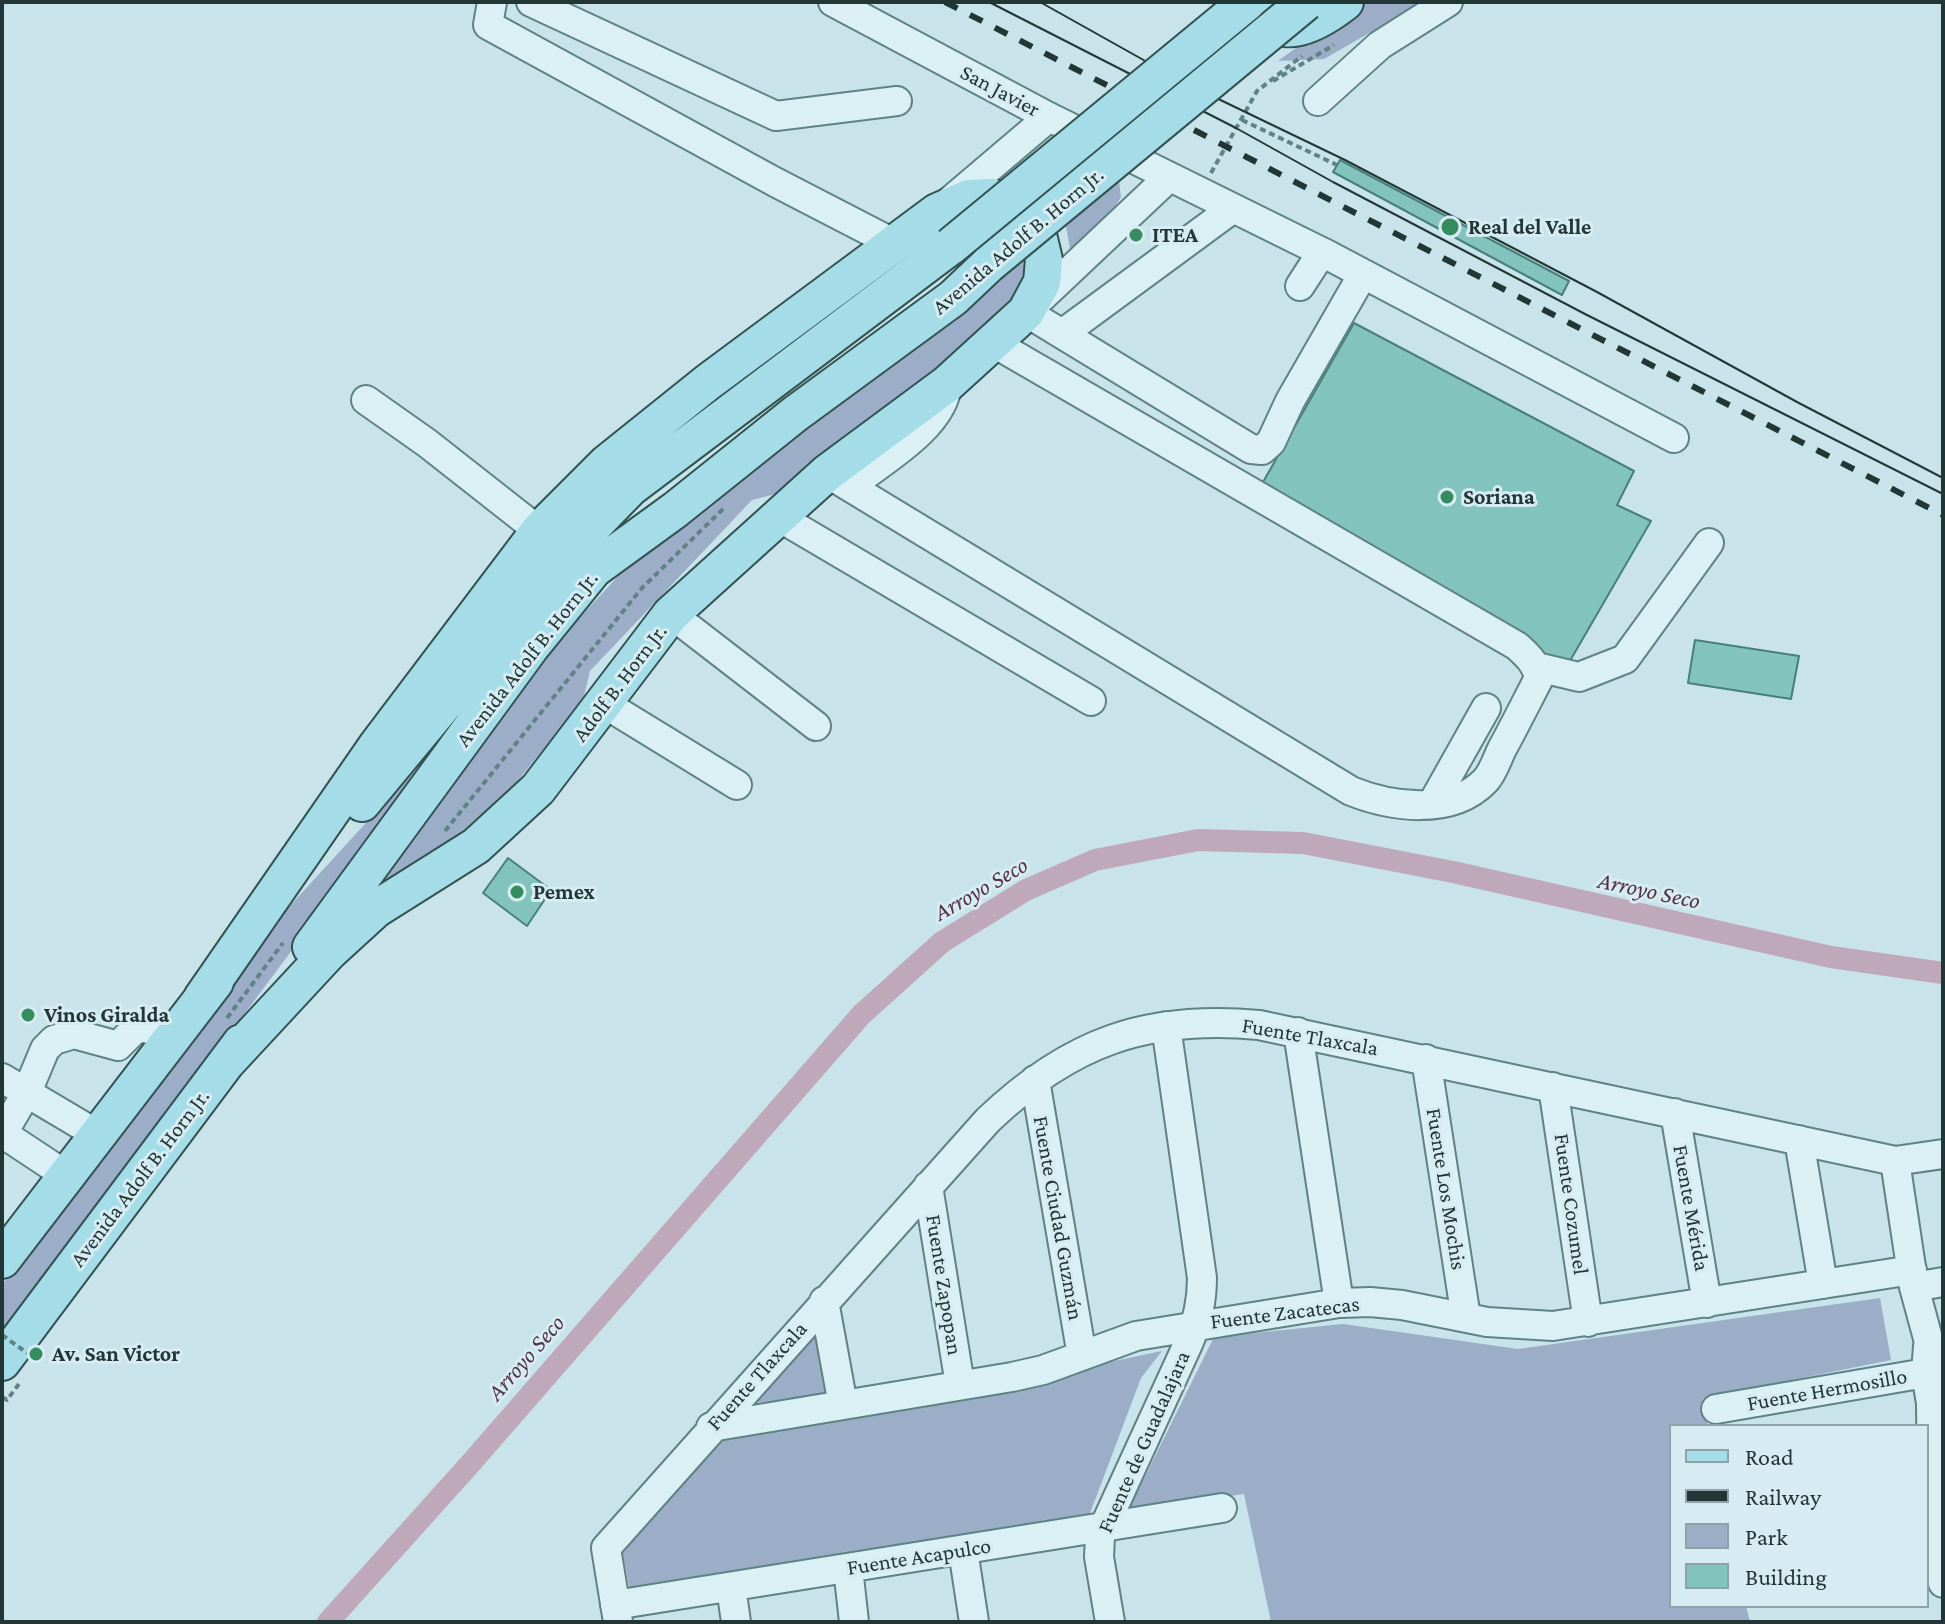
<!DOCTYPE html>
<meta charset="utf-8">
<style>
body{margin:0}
#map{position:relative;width:1945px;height:1624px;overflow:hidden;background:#c8e3ea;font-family:"Crimson Pro",serif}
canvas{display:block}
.frame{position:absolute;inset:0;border:4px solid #213635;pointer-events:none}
.legend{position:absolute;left:1669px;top:1424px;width:260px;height:184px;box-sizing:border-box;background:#d6ecf2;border:2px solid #8ea3a6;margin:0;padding:10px 14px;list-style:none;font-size:24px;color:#213635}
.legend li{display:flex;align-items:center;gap:16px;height:40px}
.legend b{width:40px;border:2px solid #8ea3a6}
</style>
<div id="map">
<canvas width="1945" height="1624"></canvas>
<div class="frame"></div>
<ul class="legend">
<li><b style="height:10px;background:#a4dce8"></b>Road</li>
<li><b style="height:10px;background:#213635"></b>Railway</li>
<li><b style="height:22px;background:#9cadc7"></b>Park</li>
<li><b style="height:22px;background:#82c4bd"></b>Building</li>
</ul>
</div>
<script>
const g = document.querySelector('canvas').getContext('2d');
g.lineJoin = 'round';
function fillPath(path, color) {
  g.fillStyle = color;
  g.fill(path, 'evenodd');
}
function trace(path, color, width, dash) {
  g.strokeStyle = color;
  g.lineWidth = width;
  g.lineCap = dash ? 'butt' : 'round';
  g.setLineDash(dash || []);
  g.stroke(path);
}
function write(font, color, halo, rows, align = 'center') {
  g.font = font + ' "Crimson Pro",serif';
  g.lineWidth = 6;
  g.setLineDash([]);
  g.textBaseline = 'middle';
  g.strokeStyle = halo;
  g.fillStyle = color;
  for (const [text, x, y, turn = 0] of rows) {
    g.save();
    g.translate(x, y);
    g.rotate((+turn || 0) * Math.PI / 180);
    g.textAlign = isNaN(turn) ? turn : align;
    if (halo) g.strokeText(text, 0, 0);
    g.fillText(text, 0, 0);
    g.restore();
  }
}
fillPath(new Path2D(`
 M1359,2h64l-99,57 -46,2z
 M1056,145l45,11 17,17 3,24 -14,22 -37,30 -6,-34 -23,-25z
 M1027,250l1,34 -56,63 -185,144 -35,9 -162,171 -7,29 -109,135 -93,60 -6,-8 183,-246 63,-68 44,-40z
 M419,765l-118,173 -299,401v-54l252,-340z
 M1880,1298l11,62 -188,38 5,28h-37v180h75l4,16h-479l-27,-128 -116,17 86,-174 129,-13 175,25z
 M821,1317l12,79 -80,7z
 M1162,1351l-21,27 -52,138 -459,75 -9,-47 97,-104 248,-41 148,-38z`), '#9cadc7');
trace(new Path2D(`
 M328,1622l142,-158 391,-449 81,-73 84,-52 69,-30 103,-20 105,3 150,29 378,85 112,16`), '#bea8ba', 22);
const building = new Path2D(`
 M1340,160l229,121 -7,14 -229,-123z
 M1354,323l280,148 -17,34 34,16 -84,145 -308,-177z
 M1695,640l104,16 -8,43 -103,-16z
 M508,858l43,32 -24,36 -44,-33z`);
fillPath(building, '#82c4bd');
trace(building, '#478079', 2);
const minor = new Path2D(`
 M492,2l-4,23 287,157 118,61
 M531,2l245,114 121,-15
 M833,2l216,115 273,135 352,186
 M1318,101l62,-56 68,-43
 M949,202l100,-85
 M1232,209l-170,125 189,115 11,1 9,-8 19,-41 73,-127
 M1300,286l22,-34
 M1062,334l-36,-22 142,-134
 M366,400l61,43 112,88
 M827,473l524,318c40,16 100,25 134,-10 8,-8 12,-22 17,-32 13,-24 25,-48 37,-71 -3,-15 -11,-22 -22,-32l-525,-304
 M850,486c31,-24 95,-60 97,-102
 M777,516l314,185
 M671,614l145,112
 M1537,667l42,10 46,-18 84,-116
 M605,704l132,81
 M1432,804l54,-96
 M1298,1032l41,271
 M1426,1059l40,259
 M2,1078l96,57
 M1035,1080l47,276
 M1553,1087l35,235
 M1675,1113l32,190
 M2,1133l65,43
 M3,1133l24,-41 18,-43 9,-9 20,-6 44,12 19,-19 39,7
 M1799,1140l24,144
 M1895,1161l19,126 21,77
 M928,1186l32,199
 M1914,1287l29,-5
 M824,1301l19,104
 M1928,1346l-2,27 5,30 1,103 11,77
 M1716,1409l221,-38
 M711,1427l301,-50 31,-7 93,-34 203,-33 31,-1 32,3 85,17 66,4 359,-56
 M963,1550l11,72
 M848,1568l6,54
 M731,1587l5,35
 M615,1605l607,-97
 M618,1622l-12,-74 382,-428c82,-78 158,-105 271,-95l636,136 48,-7
 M1110,1622l-11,-65 1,-21 88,-192c10,-23 14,-42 14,-66l-36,-252`);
const major = new Path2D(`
 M1248,2c27,44 65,25 97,0
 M362,803l136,-164 56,-73 76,-78 321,-242
 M311,947l219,-299 64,-79 81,-59 120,-96 158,-116 36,-34
 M202,998l176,-254 161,-213 68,-68 101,-81 229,-170 32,-14 22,-1 20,8 17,15 11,19 5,21 -2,22 -16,30 -79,72 -120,89 -156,141 -133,175 -62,57 -100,63 -47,43 -103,111
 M2,1260l213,-278
 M2,1362l239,-319`);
trace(minor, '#5f8384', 32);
trace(major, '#325250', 40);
trace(new Path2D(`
 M1273,81l61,-36
 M1242,120l95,45
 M1211,173l46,-82 45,-35
 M445,831l197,-243 82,-80
 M227,1018l56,-75
 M2,1397l5,3 12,-16`), '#5f8384', 4, [6, 4]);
trace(minor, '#daf0f5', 28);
trace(major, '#a4dce8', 36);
trace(new Path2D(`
 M989,2l247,126 97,54 252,132 358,180
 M1040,2l141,79 164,79 252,132 200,110 146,76`), '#213635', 2);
trace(new Path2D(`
 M945,2l998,513`), '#213635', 6, [14, 14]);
const majorBridge = new Path2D(`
 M951,246l296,-244
 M989,264l317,-262`);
trace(majorBridge, '#325250', 40, []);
trace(new Path2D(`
 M2,1335l35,25`), '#5f8384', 4, [6, 4]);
trace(majorBridge, '#a4dce8', 36);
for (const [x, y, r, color] of [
 [1450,227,10,"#358c5f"],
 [1136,235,8,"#358c5f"],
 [1447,497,8,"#358c5f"],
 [517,892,8,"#358c5f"],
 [28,1015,8,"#358c5f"],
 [36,1354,8,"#358c5f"]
]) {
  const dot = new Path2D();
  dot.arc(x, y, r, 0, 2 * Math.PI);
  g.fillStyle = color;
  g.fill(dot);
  trace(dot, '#d6ecf2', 3);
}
write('22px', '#213635', '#d6ecf2', [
 ["San Javier",1000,91,28],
 ["Avenida Adolf B. Horn Jr.",1018,241,-40],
 ["Avenida Adolf B. Horn Jr.",527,659,-52],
 ["Adolf B. Horn Jr.",620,683,-53],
 ["Fuente Tlaxcala",1310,1037,10],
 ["Avenida Adolf B. Horn Jr.",140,1178,-53],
 ["Fuente Los Mochis",1446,1189,81],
 ["Fuente Cozumel",1571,1204,82],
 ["Fuente Mérida",1691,1208,80],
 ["Fuente Ciudad Guzmán",1058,1218,80],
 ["Fuente Zapopan",944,1285,81],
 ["Fuente Zacatecas",1285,1313,-7],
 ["Fuente Tlaxcala",757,1376,-48],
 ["Fuente Hermosillo",1827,1390,-10],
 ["Fuente de Guadalajara",1144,1442,-66],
 ["Fuente Acapulco",919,1557,-9]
]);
write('bold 22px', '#213635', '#d6ecf2', [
 ["Real del Valle",1468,227],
 ["ITEA",1152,235],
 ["Soriana",1463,497],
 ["Pemex",533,892],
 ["Vinos Giralda",44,1015],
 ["Av. San Victor",52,1354]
], 'left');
write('italic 24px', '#543245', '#d6ecf2', [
 ["Arroyo Seco",981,889,-30],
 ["Arroyo Seco",1649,891,12],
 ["Arroyo Seco",526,1358,-49]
]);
</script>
